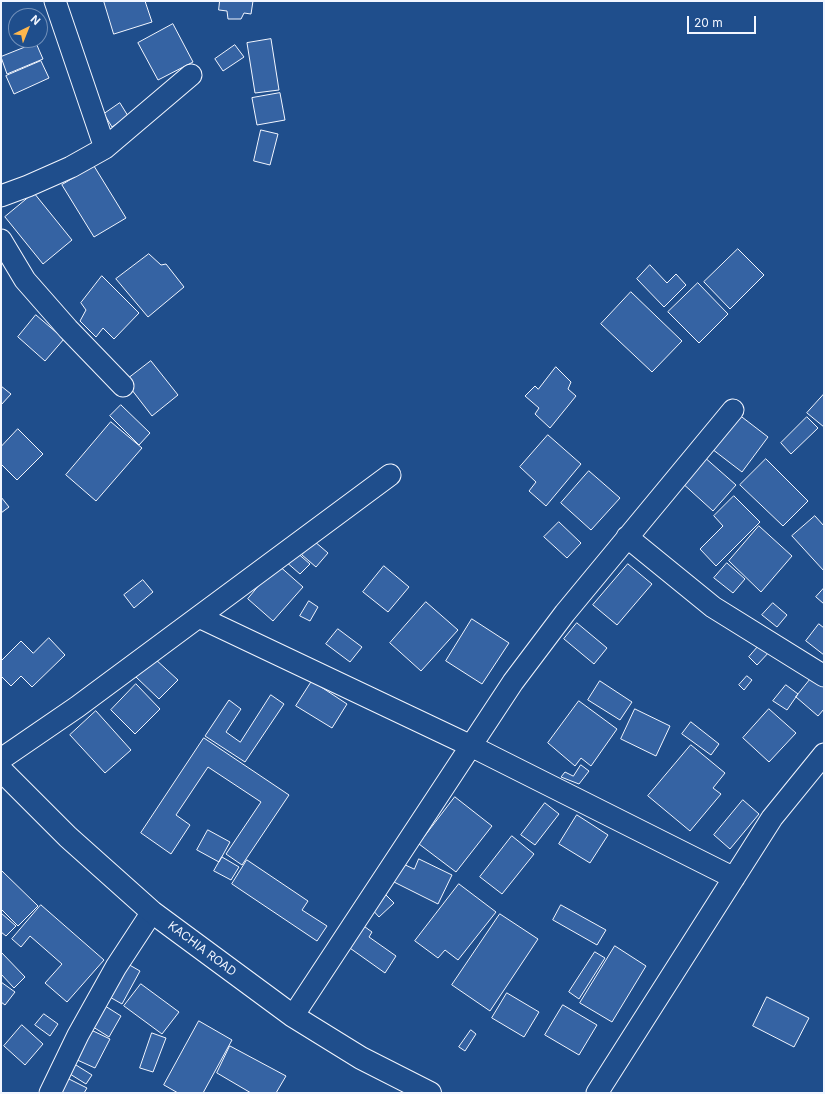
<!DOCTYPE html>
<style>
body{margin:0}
#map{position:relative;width:825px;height:1094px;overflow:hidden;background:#1f4e8c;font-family:Inter,sans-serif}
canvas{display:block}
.frame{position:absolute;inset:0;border:2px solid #f2f6ff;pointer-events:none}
.north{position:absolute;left:8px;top:8px;width:40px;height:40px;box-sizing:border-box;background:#1f4e8c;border:1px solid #7391ba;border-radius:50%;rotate:43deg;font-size:11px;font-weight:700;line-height:16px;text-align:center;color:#f2f6ff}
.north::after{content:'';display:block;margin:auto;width:14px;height:18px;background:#ffb74d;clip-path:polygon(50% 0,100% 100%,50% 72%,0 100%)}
.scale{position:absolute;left:687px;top:16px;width:69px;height:18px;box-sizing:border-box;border:2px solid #f2f6ff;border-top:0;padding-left:5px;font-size:12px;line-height:14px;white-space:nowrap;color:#f2f6ff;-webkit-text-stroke:3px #1f4e8c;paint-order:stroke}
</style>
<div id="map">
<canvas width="825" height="1094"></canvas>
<div class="frame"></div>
<div class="north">N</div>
<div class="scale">20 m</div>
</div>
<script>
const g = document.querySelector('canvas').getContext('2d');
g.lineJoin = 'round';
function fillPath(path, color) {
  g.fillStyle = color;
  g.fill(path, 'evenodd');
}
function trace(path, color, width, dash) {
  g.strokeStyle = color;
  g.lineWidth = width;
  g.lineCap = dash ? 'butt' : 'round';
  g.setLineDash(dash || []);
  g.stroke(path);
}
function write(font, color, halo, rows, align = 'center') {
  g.font = font + ' Inter,sans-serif';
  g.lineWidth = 3;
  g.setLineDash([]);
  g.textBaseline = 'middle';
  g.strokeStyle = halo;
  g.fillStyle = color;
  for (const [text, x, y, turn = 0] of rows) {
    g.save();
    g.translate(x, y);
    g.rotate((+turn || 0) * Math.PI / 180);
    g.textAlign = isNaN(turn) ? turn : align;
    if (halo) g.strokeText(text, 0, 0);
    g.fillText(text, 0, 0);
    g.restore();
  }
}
const building = new Path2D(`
 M104,1h41l7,21 -38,12z
 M220,1h33l-2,13 -7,-1 -3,6h-13l-1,-8 -8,-1z
 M173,24l20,38 -35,18 -20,-37z
 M271,39l8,51 -24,3 -8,-50z
 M36,43l7,16 -36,15 -6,-17z
 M235,45l9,12 -21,14 -8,-12z
 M41,61l8,17 -35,16 -8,-18z
 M280,93l5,27 -28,5 -5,-27z
 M120,103l8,13 -16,11 -8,-13z
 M261,130l17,4 -8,31 -16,-4z
 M94,166l32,52 -32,19 -32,-52z
 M34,193l38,47 -29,24 -38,-47z
 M738,249l26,26 -34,34 -26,-27z
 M149,254l12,11 5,-1 18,23 -36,30 -32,-38z
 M650,265l17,18 9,-9 10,11 -22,22 -27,-28z
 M102,276l37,37 -25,26 -11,-11 -7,9 -16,-16 6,-11 -5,-7z
 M698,283l30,31 -29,29 -31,-31z
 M631,292l51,49 -30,31 -51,-48z
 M36,315l28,24 -19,22 -27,-24z
 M151,361l27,34 -26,21 -27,-35z
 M556,367l15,15 -3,7 8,7 -26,32 -15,-14 4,-6 -14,-12 10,-10 3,3z
 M1,386l10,8 -10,11z
 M824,394v33l-17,-14z
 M121,405l29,28 -11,12 -29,-29z
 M738,414l30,23 -26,35 -30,-23z
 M807,417l11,11 -27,26 -10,-11z
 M111,422l31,26 -46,53 -30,-26z
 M18,429l25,25 -26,26 -16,-16v-17z
 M548,435l33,29 -35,42 -17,-15 7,-9 -16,-15z
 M703,456l33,29 -23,26 -33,-30z
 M766,459l42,42 -25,25 -43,-41z
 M589,471l31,27 -29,32 -30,-27z
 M734,496l26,26 -44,44 -16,-17 23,-23 -9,-10z
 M1,497l8,10 -8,6z
 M815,516l9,10v45l-32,-35z
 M559,522l22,21 -14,15 -23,-21z
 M759,526l33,30 -31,36 -32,-31z
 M314,541l14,12 -12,14 -14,-12z
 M295,551l15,13 -10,10 -15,-13z
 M727,563l18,16 -12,14 -19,-15z
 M277,564l26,23 -30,34 -25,-22z
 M628,564l24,20 -35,41 -24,-20z
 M384,566l25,21 -21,25 -25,-20z
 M143,580l10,12 -19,16 -10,-13z
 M824,588v16l-8,-7z
 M309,601l9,6 -8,14 -10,-5z
 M426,602l32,28 -37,41 -31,-28z
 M773,603l14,12 -10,12 -15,-12z
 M472,619l37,24 -27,41 -36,-23z
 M577,623l30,25 -13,16 -30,-25z
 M819,624l5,4v27l-18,-14z
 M338,629l24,18 -12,15 -24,-18z
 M49,638l16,17 -33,32 -11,-11 -10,10 -10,-10v-15l20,-20 12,12z
 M762,642l9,8 -14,15 -8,-8z
 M154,658l24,22 -19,19 -23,-22z
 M817,671l7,7v31l-6,7 -22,-19z
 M747,676l5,4 -8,10 -5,-5z
 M312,681l35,23 -15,24 -36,-22z
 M600,681l32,21 -12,18 -32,-20z
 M136,684l24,25 -25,25 -24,-24z
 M786,685l12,9 -11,16 -14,-9z
 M271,695l13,9 -39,58 -40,-26 24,-36 12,9 -15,23 14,10z
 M579,701l38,28 -26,37 -10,-8 -6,8 -27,-23z
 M635,709l35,17 -14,30 -35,-17z
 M769,709l27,24 -27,29 -26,-24z
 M96,711l35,39 -26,23 -35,-38z
 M691,722l28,22 -8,11 -29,-21z
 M204,738l85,57 -47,70 -16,-11 35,-52 -53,-35 -32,48 14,10 -19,29 -30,-21z
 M691,745l34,28 -12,15 8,6 -31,37 -42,-35z
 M581,765l8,6 -10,13 -18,-7 4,-5 8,4z
 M455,797l37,29 -36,46 -37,-28z
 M743,800l16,14 -29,35 -16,-14z
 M545,803l14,11 -24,31 -14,-10z
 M577,815l31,20 -18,28 -31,-19z
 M208,830l22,12 -11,20 -22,-12z
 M512,836l22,18 -32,40 -22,-17z
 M222,857l17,10 -8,13 -17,-9z
 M419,859l33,16 -14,29 -46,-23 9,-18 13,6z
 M247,860l61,41 -6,9 25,16 -10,15 -85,-57z
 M1,870l37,36 -20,20 -17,-17z
 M459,884l37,28 -38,48 -13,-10 -7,8 -23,-17z
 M384,893l10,10 -15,14 -9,-10z
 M41,905l63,55 -37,42 -22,-19 17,-19 -32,-28 -9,11 -9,-8z
 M561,905l45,25 -9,15 -44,-25z
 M1,913l15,13 -10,10 -5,-4z
 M500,914l38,25 -48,72 -38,-26z
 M361,924l11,8 -3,5 27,19 -11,17 -38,-27z
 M615,946l31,20 -34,56 -32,-19z
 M1,952l24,25 -11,11 -13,-14z
 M595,952l10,6 -26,41 -10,-7z
 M126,963l14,8 -18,33 -14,-8z
 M1,982l14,10 -10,13 -4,-3z
 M141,984l38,28 -17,22 -38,-28z
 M507,993l32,19 -15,25 -32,-19z
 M767,997l42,21 -15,29 -41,-21z
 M102,1004l19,12 -12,21 -19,-12z
 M563,1005l34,20 -18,30 -34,-20z
 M44,1014l14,10 -8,12 -15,-11z
 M199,1021l33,19 -29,53h-25l-14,-8z
 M22,1025l21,19 -18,21 -21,-19z
 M89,1029l21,10 -15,29 -20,-9z
 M471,1030l5,4 -11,17 -6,-4z
 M152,1033l14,5 -13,34 -13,-4z
 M230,1046l56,30 -10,17h-25l-34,-20z
 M76,1065l16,10 -6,9 -16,-10z
 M63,1076l24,12 -3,5h-30z`);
fillPath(building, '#3563a3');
trace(building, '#f2f6ff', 1);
const street = new Path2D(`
 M55,1l50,147
 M1,196l27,-10 43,-19 34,-19 86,-73
 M1,240l24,40 43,49 55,57
 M627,537l86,70 111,69
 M199,617l272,129 263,132
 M1,759l76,-52 313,-232
 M293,1016l220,-334 52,-69 168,-203
 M50,1093l28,-58 38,-68 36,-55
 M597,1093l175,-275 52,-64`);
const highway = new Path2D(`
 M1,770l67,67 84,75 141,104 68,42 69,35`);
trace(street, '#f2f6ff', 23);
trace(highway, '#f2f6ff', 24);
trace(street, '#1f4e8c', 21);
trace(highway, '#1f4e8c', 22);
write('12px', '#f2f6ff', '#1f4e8c', [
 ["KACHIA ROAD",202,949,37]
]);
</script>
